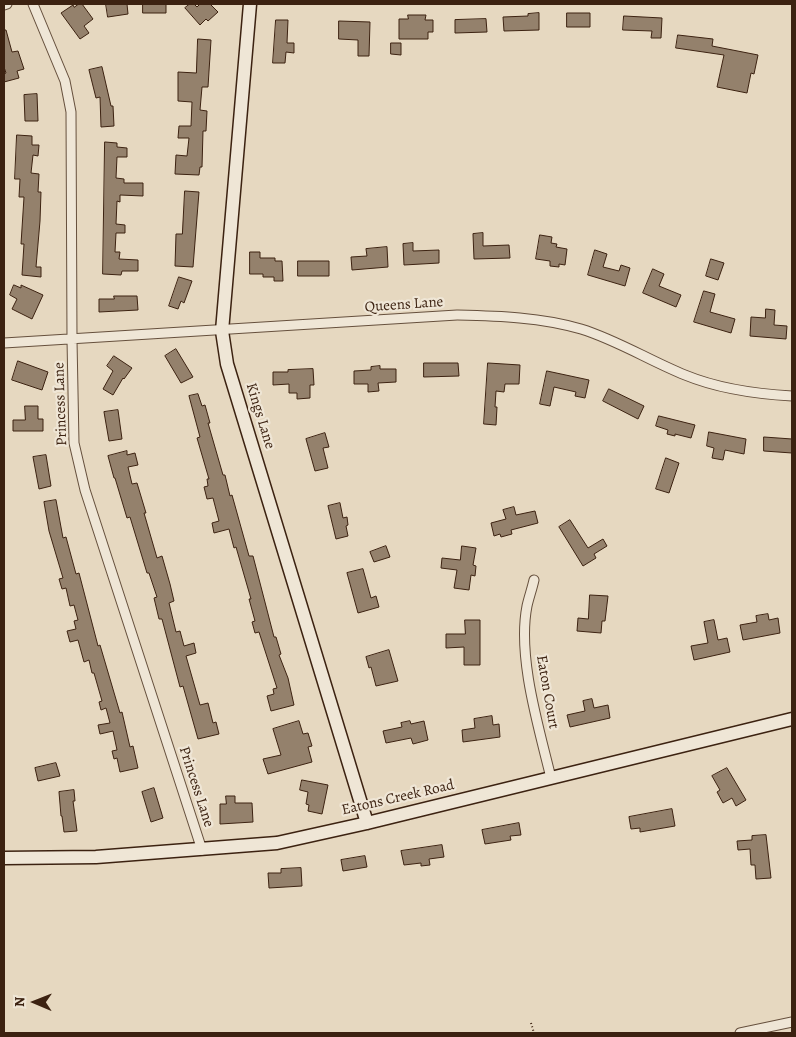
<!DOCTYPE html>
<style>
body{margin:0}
#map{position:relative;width:796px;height:1037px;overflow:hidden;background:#e6d8c0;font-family:Alegreya,serif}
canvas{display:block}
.frame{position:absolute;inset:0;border:5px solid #3c2211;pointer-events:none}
.north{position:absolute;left:10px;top:977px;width:50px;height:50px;-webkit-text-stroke:4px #efe6d6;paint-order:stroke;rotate:271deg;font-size:14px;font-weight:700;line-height:20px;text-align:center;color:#3c2211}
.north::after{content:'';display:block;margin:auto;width:18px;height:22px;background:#3c2211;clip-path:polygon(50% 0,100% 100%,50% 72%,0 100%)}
</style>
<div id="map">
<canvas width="796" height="1037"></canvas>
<div class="frame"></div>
<div class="north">N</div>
</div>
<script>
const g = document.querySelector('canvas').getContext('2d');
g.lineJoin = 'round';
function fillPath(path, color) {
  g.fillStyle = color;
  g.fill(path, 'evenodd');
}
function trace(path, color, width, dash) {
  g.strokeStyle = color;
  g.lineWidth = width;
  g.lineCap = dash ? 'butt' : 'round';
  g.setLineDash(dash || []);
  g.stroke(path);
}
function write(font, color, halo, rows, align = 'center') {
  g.font = font + ' Alegreya,serif';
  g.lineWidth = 4.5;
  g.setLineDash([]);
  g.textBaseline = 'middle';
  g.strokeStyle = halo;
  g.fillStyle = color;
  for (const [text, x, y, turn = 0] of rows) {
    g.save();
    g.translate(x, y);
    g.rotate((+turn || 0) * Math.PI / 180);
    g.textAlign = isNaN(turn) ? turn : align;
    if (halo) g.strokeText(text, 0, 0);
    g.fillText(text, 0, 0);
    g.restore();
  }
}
const building = new Path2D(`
 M79,4h3l11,15 -9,7 5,7 -9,6 -19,-26 12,-8 1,2z
 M106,4h21l1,10 -20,3z
 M143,4h23v9h-23z
 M190,4h4l3,3 3,-3h10l8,8 -10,9 -2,-2 -6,6 -15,-17z
 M539,13v17l-35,1 -1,-14 25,-1v-2z
 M567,13h23v14h-23z
 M408,15h18l-1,5h8v12h-5v7h-29v-20h9z
 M624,16l38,2 -1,20h-10l1,-7 -29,-1z
 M486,19l1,13 -32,1v-13z
 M276,20h12l-1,23h7v10l-8,-1 -1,11h-12z
 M339,21l31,1 -1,34h-11v-16l-19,-1z
 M4,30h2l6,22 6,-1 6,18 -7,2 2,7 -15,4v-8l2,-1 -2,-6z
 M678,35l35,4 -1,7 46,9 -4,19 -3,-1 -4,20 -30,-6 7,-32 -48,-7z
 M198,39l13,1 -3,47h-6l-2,23 7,1 -1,20h-3l-1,36h-2l-1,8 -24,-1 1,-19 11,1 2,-18h-11l1,-12h12l1,-24 -14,-1v-29l18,1z
 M391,43h10v12l-10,-1z
 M102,67l9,39h2l1,20 -13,1 -1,-30 -4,1 -7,-28z
 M37,94l1,27h-13l-1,-26z
 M17,135l15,1v9h7l-1,11 -5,-1 -2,18 8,1 -1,18h3l-1,29 -4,46h5v10l-19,-2 2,-31h-3l3,-47h-5l1,-18h-5z
 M105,142l12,1v4l10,1v9h-10l-1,21 8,1v4h19v13l-23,-1v7l-3,-1 -1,23 9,1v8h-9l-1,19h5l-1,7 19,1v11h-16l-1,4 -18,-1z
 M185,191l14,1 -6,75 -18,-1 1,-32h6z
 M483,233v13l26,-1 1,13 -36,1 -1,-25z
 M540,235l12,2 -1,6 6,1 -1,3 11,2 -2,16 -6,-1v3l-9,-1v-5l-14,-2z
 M413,243v8l26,-1v13l-35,2 -1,-21z
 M387,247l1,20 -36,3 -1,-13 16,-1 -1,-7z
 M595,250l12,4 -4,13 16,4 2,-6 9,3 -5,18 -37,-11z
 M250,252h10v6h15v3h7l1,20h-9v-4h-11v-3h-13z
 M711,259l13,4 -6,17 -12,-4z
 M298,261h31v15h-31z
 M653,269l11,5 -5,12 22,9 -5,12 -33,-14z
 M179,277l13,4 -8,22 -3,-2 -3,8 -9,-3z
 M14,285l7,3v-3l22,10 -11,24 -20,-10 5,-10 -7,-4z
 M704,291l11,3 -5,18 25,7 -4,14 -37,-11z
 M114,296h23l1,14 -39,2v-13h15z
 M766,309l9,1 -1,15 13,1 -1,13 -36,-3 1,-19 14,1z
 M176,349l17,28 -12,6 -16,-27z
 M114,356l18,12 -8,11 -1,-1 -10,17 -10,-6 10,-18 -6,-5z
 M18,361l30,11 -6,18 -30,-10z
 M424,363h34l1,13 -35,1z
 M488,363l32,2 -1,19h-14l-1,8 -8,-1 -1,16h2l-1,18 -12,-1z
 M380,366v3h16v13l-18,1 1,8 -11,1v-8h-14v-13l17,-1v-3z
 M313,369l1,16h-4v13l-13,1v-6h-8v-9l-16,1v-13h15v-2z
 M547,371l42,9 -4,18 -10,-2 1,-4 -22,-5 -4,19 -10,-2z
 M609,389l35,17 -6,13 -35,-18z
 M198,394l4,12 3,-1 5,18h-2l15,52h2l5,21 2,-1 17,61h4l21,81h2l5,17 -2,1 9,23 6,27 -23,6 -4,-15 7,-2 -1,-5 4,-1 -18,-56 -4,1 -3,-11 3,-1 -6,-22h2l-15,-52 -2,1 -5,-19 -15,4 -2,-10 7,-2 -6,-23 -6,1 -3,-12 4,-1 -1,-7h2l-12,-41 3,-1 -11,-41z
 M25,406h13v13h5v12h-30v-11h12z
 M118,410l4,29 -13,2 -5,-29z
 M659,416l36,9 -4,13 -16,-4v2l-8,-2 1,-4 -12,-4z
 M709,432l37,7 -2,15 -19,-4 -2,10 -11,-2 2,-10 -7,-2z
 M325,433l4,14 -6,1 5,20 -13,3 -9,-32z
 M764,437l28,2v14l-28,-2z
 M127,451v4l8,-2 3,12 -10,2 4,17 5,-1 9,30h-2l13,45 5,-2 8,28 4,17 -5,2 7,29 4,-1 4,15 10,-3 2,10 -10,3 14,49 8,-2 5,20 3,-1 3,12 -21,5 -15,-53 -3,1 -18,-68h-3l-5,-21 3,-1 -8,-24h-2l-17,-56 -3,1 -12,-40h-1l-6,-22z
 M46,455l5,31 -12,3 -6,-32z
 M666,458l13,5 -10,30 -13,-4z
 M56,500l7,38 3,-1 10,37 3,-1 19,73 2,-1 20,68 2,-1 8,35 3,-1 5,22 -18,4 -3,-14 -3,1 -2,-8 5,-1 -4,-19 -13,3 -2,-9 12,-2 -4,-15 -5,2 -2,-8 3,-1 -8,-28h-2l-3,-13 -5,2 -6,-22 -8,2 -3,-11 9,-2 -2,-8 4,-1 -4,-15 -4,1 -4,-18 -4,1 -3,-10 4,-1 -14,-47 -5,-29z
 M340,503l3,15 4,-1 1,8 -2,1 2,10 -12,3 -8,-33z
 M514,507l2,8 19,-4 3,12 -27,7 1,4 -11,3 -1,-3 -6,2 -3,-13 15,-4 -3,-9z
 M570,520l18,28 15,-9 4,7 -13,8 2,4 -13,8 -24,-39z
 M386,546l4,11 -16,5 -4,-10z
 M462,546l14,2 -3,17 3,1 -1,10 -4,-1 -2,15 -15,-2 3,-18 -16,-2 1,-10 18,2z
 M363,569l8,29 5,-2 3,11 -21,6 -11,-40z
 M590,595l18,1 -3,25h-3l-1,12 -24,-2 1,-13 10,1z
 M768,614l1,6 9,-2 2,15 -37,7 -3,-15 17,-3 -1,-6z
 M465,620h15v45h-16v-18l-18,1v-14h19z
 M714,620l4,20 9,-2 3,14 -36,8 -3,-14 17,-3 -4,-21z
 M389,650l9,31 -22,5 -5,-19 -2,1 -3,-11z
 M592,699l2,9 14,-3 2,13 -40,9 -3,-12 18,-4 -2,-10z
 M492,716l1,9 6,-1 1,13 -37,5 -1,-12 13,-2 -1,-9z
 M299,721l4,13 5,-1 4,13 -4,1 4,15 -44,12 -5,-15 18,-4 -8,-26z
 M410,721l1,3 13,-3 4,19 -15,4 -2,-6 -25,5 -3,-12 19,-4 -1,-4z
 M56,763l4,13 -22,5 -3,-13z
 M727,768l19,32 -10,6 -4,-8 -9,5 -6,-11 3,-2 -8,-14z
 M302,780l26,5 -6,29 -14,-3 1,-6 -3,-1 2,-12 -8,-2z
 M154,788l9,30 -12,4 -9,-30z
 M74,790l1,11h-2l4,30 -13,1 -2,-16h-1l-2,-24z
 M226,796h9v7h17l1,19 -33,2v-20h6z
 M672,809l3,17 -35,6v-4l-9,1 -2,-12z
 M519,823l2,12 -11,1 1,4 -26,4 -3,-14z
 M766,835l5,43 -15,1 -1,-14h-4l-1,-16 -12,1 -1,-9 15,-1v-4z
 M442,845l2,12 -15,2 1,6 -9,1v-3l-17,2 -3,-14z
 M365,856l2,11 -24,4 -2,-11z
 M301,868l1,18 -33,2 -1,-15h13v-4z`);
fillPath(building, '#94816c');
trace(building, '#3c2211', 1);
const street = new Path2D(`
 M33,4l32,77 6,31 1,228 2,103 11,47 117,360
 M4,5l3,-1
 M4,343l453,-28c41,1 84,2 124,14 36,11 69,32 104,46 34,14 71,19 107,21
 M534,580c-2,9 -5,17 -7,26 -10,51 12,122 24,172
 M740,1033l52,-11`);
const secondary = new Path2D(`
 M250,4l-28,327 5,33 140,459
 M4,858l92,-1 181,-14 90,-20 425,-104`);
trace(street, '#66503d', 11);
trace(secondary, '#3c2211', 15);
trace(new Path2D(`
 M531,1023l3,10`), '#3c2211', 2, [1, 2.5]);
trace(street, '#efe6d6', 9);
trace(secondary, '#efe6d6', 12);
write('15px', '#3c2211', '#efe6d6', [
 ["Queens Lane",404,305,-4],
 ["Princess Lane",61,404,-92],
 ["Kings Lane",260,416,73],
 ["Eaton Court",547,692,80],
 ["Princess Lane",196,787,72],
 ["Eatons Creek Road",398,798,-13]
]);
</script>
